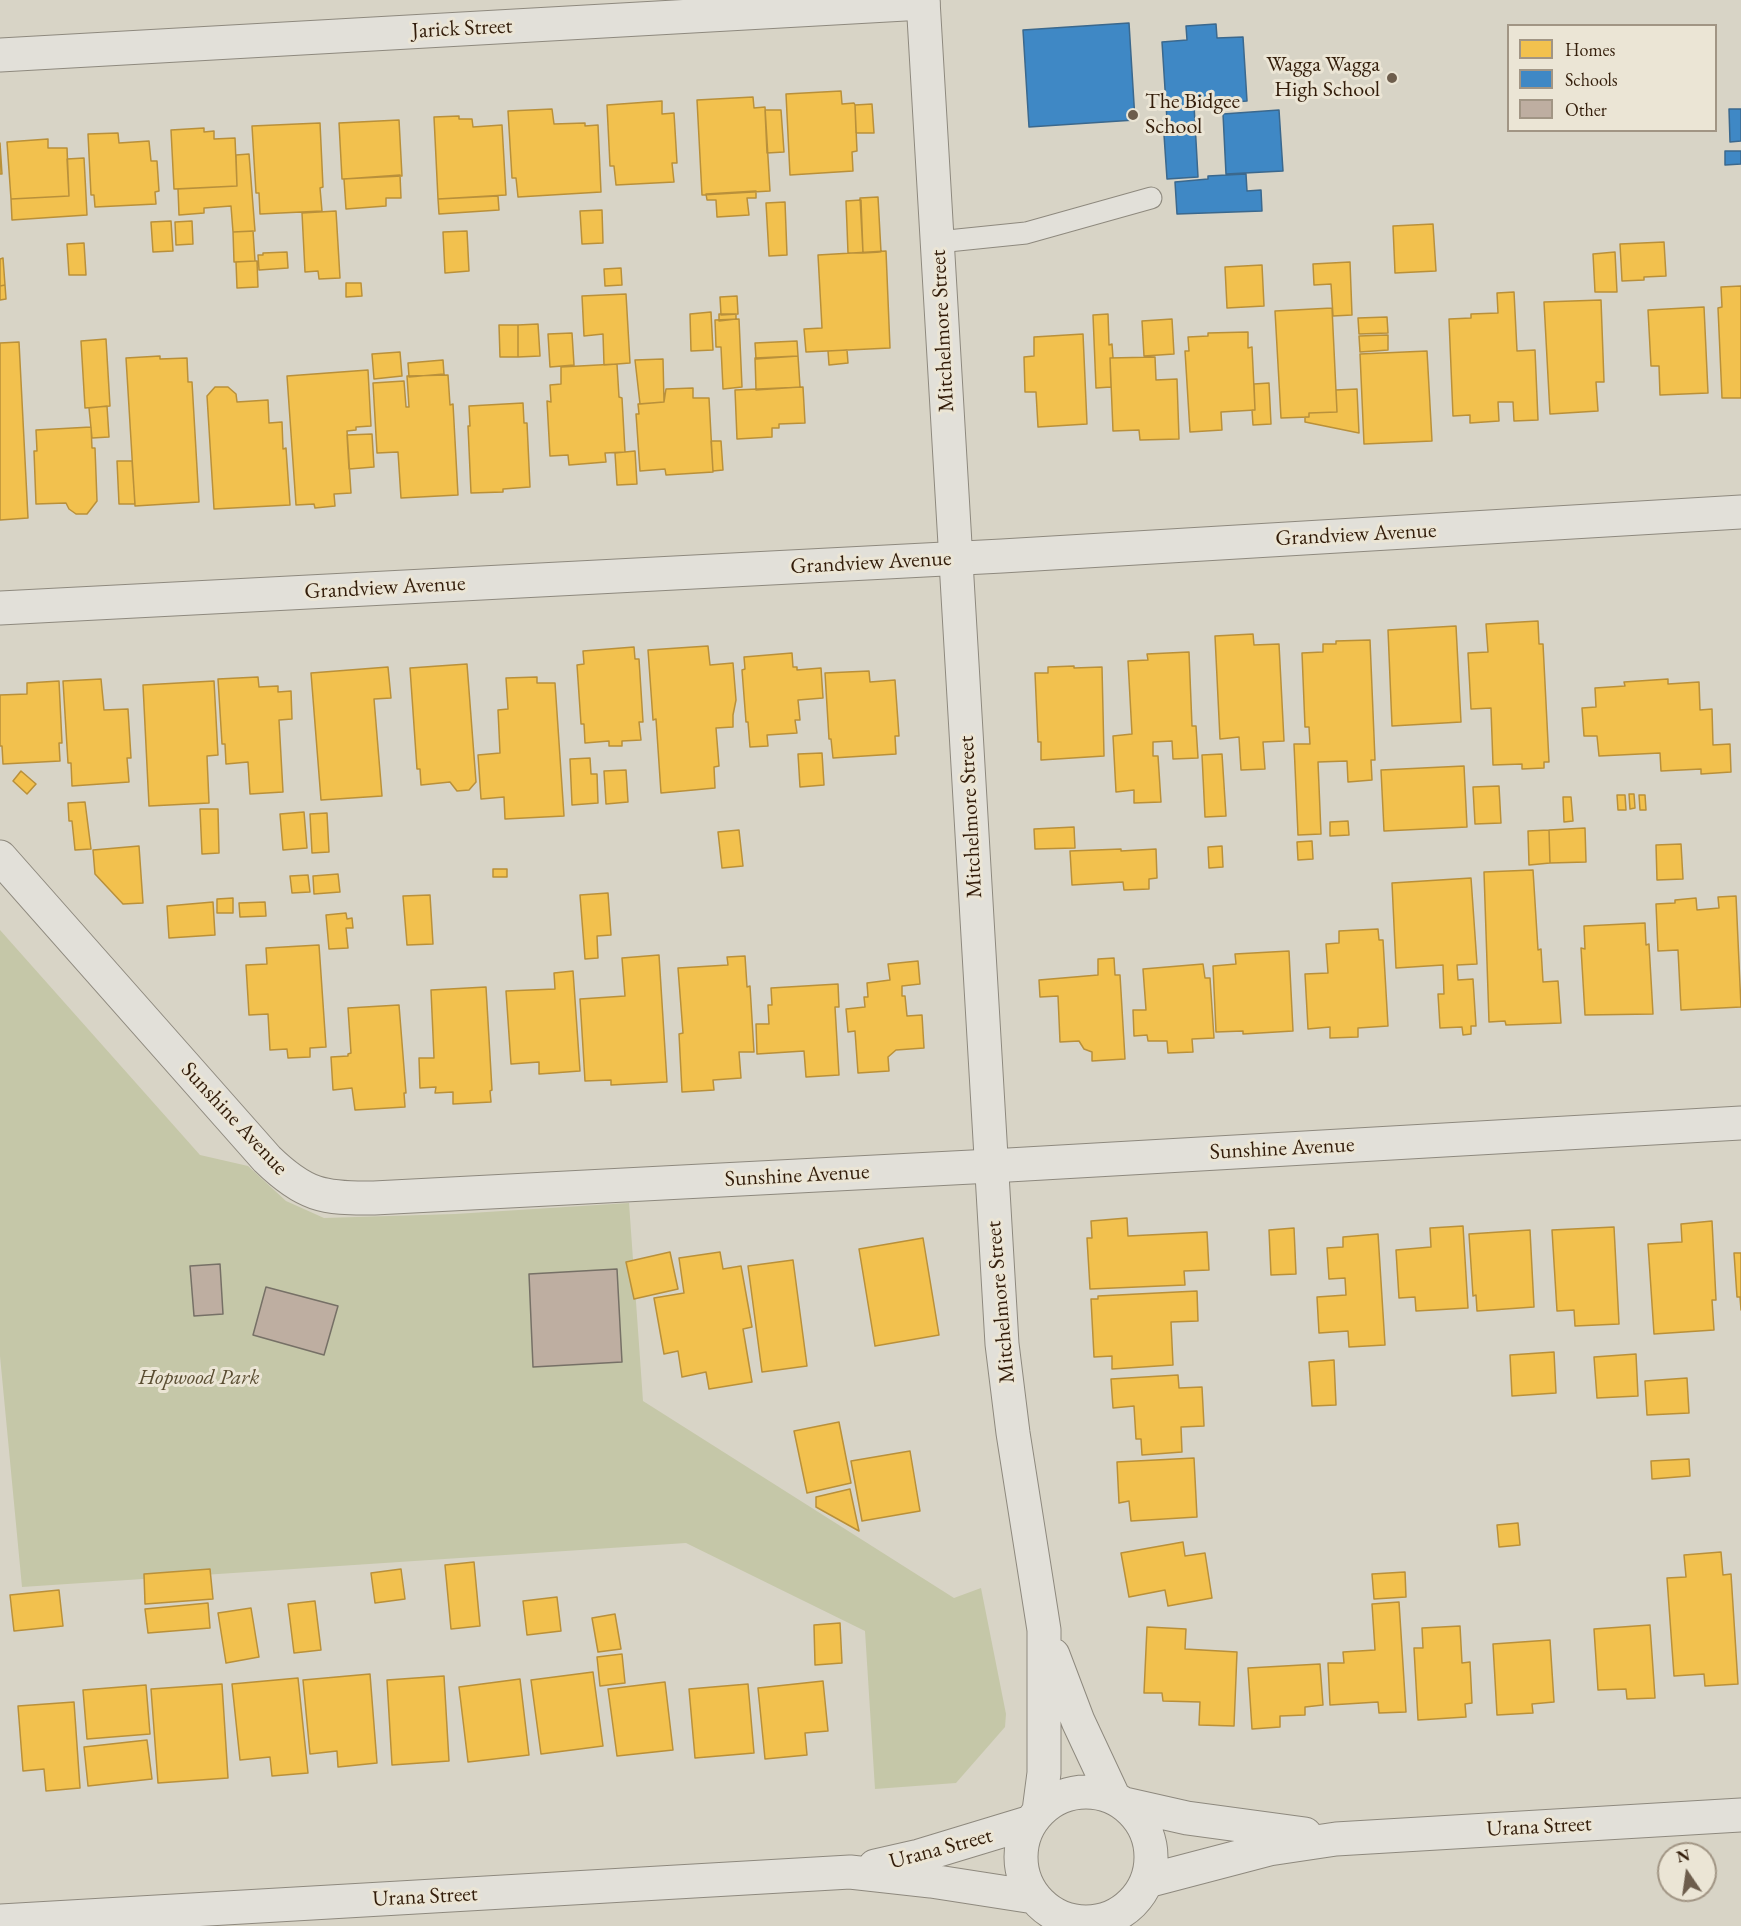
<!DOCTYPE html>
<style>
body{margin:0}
#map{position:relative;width:1741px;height:1926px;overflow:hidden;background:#d8d4c6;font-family:"EB Garamond",serif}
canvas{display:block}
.legend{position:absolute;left:1507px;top:24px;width:210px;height:108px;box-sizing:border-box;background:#ebe5d5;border:2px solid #a19584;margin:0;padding:8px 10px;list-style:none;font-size:18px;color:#331d0a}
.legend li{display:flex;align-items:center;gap:12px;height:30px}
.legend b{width:30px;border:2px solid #a19584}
.north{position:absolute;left:1657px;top:1842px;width:60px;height:60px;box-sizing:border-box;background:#ebe5d5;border:2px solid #a19584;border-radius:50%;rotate:347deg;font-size:16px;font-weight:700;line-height:24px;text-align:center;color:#331d0a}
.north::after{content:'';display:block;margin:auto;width:21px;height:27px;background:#6d5d4c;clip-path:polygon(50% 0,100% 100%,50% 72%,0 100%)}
</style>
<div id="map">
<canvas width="1741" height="1926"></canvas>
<ul class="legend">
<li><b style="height:16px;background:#f2c14e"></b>Homes</li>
<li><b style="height:16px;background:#3f88c5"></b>Schools</li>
<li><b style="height:16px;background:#beaea1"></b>Other</li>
</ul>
<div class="north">N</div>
</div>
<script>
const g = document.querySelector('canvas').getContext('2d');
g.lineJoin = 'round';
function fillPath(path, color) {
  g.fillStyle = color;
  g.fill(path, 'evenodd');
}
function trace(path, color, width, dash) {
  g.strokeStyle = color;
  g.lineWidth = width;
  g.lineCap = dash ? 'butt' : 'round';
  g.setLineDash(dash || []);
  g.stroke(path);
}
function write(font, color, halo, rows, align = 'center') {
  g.font = font + ' "EB Garamond",serif';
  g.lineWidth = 6;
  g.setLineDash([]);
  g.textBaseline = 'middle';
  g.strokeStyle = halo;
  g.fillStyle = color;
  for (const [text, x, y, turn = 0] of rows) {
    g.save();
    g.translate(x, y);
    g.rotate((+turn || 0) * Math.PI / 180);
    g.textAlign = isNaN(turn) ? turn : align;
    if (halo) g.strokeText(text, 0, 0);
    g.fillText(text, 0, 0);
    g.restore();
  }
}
fillPath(new Path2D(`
 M0,930l200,225 48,11 38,35 38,17 131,-4 174,-11 14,198 311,197 27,-10 25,126 -1,13 -49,56 -81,6 -10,-158 -179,-88 -664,44 -22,-231z`), '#c5c7a8');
const homes = new Path2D(`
 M841,91l1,13 12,-1 1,2 2,46 -5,1 1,19 -63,4 -4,-81z
 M753,97l1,11 11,-1 5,84 -68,4 -5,-95z
 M662,101v13l12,-1 3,50h-5l2,19 -58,3 -2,-19h-4l-3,-61z
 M872,104l2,29h-18l-1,-28z
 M552,109l2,15 31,-1v3l13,-1 3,67 -83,5 -2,-19h-4l-4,-67z
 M765,110h16l3,42 -17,1z
 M459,116v3h13l1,8 29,-2 4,70 -68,4 -4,-82z
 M399,120l3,56 -60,3 -3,-56z
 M320,123l3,64 -3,1 2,23 -62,3 -1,-21h-3l-4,-67z
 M204,128v4l10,-1v8l21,-1 2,48 -63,3 -3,-59z
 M118,133l1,10 30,-2 2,20h6l2,30 -4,1 1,12 -61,3 -1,-12h-3l-3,-61z
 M48,139v9h19l2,48 -58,3 -4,-57z
 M0,143l2,31h-2z
 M249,154l6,77 -22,1 -2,-26 -27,2v5l-25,2 -1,-26 59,-3 -1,-31z
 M84,158l3,57 -75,5 -1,-21 58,-3 -2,-37z
 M400,175l1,23h-15v8l-40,3 -2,-30z
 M756,191v7h-9l2,17 -32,2 -1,-17h-9l-1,-6z
 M498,196l1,14 -60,4 -1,-15z
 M878,197l3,55 -18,1 -3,-55z
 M861,200l2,53h-15l-2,-52z
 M785,202l2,53 -18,1 -3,-53z
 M602,210l1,33 -21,1 -2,-33z
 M336,211l4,67 -21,1 -1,-8 -13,1 -3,-59z
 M171,221l2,30 -20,1 -2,-30z
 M192,221l1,23 -17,1 -1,-23z
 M1433,224l3,47 -41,2 -2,-47z
 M253,231l2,30 -21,1 -1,-30z
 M467,231l2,40 -24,2 -2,-41z
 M1664,242l2,34 -22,1v3l-22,1 -2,-37z
 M84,243l2,32h-17l-2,-31z
 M886,251l4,97 -84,4 -2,-23 18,-1 -4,-73z
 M287,252l1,16 -29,2 -1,-15h5v-2z
 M1615,252l2,40h-22l-2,-38z
 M3,258l2,27 -5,1v-27z
 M255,261h2l1,26 -21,1 -1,-26z
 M1350,262l2,53 -19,1 -2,-32 -17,1 -1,-21z
 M1262,265l2,41 -37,2 -2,-41z
 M621,268l1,17 -17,1 -1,-17z
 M346,283h15l1,13 -16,1z
 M5,285l1,14 -6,1v-14z
 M1741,286v112h-19l-4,-90 4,-1 -1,-20z
 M1514,292l3,59 18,-1 3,70 -24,1 -1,-19h-15l1,19 -29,2v-8l-17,1 -4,-97 22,-1v-4l27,-1 -1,-20z
 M626,294l4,69 -26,2 -1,-31 -19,2 -2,-40z
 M737,296l1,18 -17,1 -1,-18z
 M1601,300l3,82h-8l2,29 -48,3 -6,-112z
 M1704,307l4,86 -48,2 -1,-29h-8l-3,-56z
 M1332,308l5,104 -28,1v4l-28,1 -6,-107z
 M711,312l2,38 -22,1 -1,-37z
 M719,314h17v5l-17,2z
 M1108,314l1,31 3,-1 1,14h-3l1,29 -15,1 -3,-73z
 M1387,317l1,16 -29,1 -1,-16z
 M739,319l3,68 -19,2 -2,-42h-5l-1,-27z
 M1172,319l2,35 -30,2 -2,-35z
 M538,324l2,32 -22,1v-32z
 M499,325h19v32h-18z
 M1248,332v16l4,-1 3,63 -34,2 1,18 -32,2 -5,-81h4l-1,-14 20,-1v-3z
 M572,333l2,32 -24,2 -2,-33z
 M1083,334l4,90 -49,3 -2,-35h-11l-1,-35 10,-1v-19z
 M1388,335v15l-28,2 -1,-16z
 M106,339l4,67 -25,2 -4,-67z
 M797,341l1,15 -42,3 -1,-16z
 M19,342l9,176 -28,2v-177z
 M847,350l1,13 -19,2 -1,-14z
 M1427,351l5,90 -68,3 -4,-90z
 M400,352l2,24 -28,3 -2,-25z
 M160,356v3l27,-1 1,24h4l7,120 -64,4 -9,-148z
 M798,356l2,31 -44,3 -1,-32z
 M1155,357l1,23 21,-1 2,60 -39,1 -1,-10 -26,1 -3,-73z
 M663,359l1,43 -24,2 -5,-44z
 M443,360l1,14 -35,3 -1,-14z
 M617,364l2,33 3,1 3,54 -20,1 1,9 -37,3 -1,-10 -18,1 -3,-55 4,1 -1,-17 11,-1v-17z
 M368,370l3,56 -15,1v3l-9,1 4,62 -17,1 1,12 -20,2 -1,-4 -18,1 -9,-129z
 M448,375l2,30 3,-1 5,91 -57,3 -3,-46 -21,1 -4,-70 31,-2 2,26h3l-2,-31z
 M1269,383l2,41 -18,1 -1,-15h3l-1,-26z
 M215,387h13l8,7 1,8 31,-2 1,23 13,-1 1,27 3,-1 4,57 -76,4 -7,-113z
 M803,387l2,36 -26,1v4h-7v9l-35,2 -2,-49z
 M693,388v10h16l4,74 -47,3 -1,-6 -25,2 -4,-57h3l-1,-10 26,-2 2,-13z
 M1357,389l2,44 -54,-11v-5h4v-4l28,-1 -1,-22z
 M523,403l1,20h3l3,64 -27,2v3l-32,1 -3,-67h2l-1,-20z
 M107,406l2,31 -17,1 -3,-30z
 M91,427l1,21h3l2,53 -10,13h-11l-7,-5 -3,-6 -30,1 -2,-53h3l-1,-21z
 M372,434l2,33 -25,2 -2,-34z
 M711,441h10l2,29 -10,1z
 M635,451l2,33 -20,1 -2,-32z
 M117,461h15l3,43h-16z
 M1538,621l1,23h4l6,118h-5v6l-22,1v-5l-29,1 -2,-57 -20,1 -3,-56 20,-1 -2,-28z
 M1456,626l5,96 -69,4 -4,-96z
 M1253,634l1,11 25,-1 5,97 -21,1 2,27 -24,1 -2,-33 -19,2 -5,-103z
 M1370,640l5,120h-4l1,20 -24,2 -1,-21 -29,1 3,72 -23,1 -4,-91h16l-1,-17h-4l-3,-74 21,-1v-8h13v-3z
 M708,646l2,19 23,-2 3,37 -3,15v12l-17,1 3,38 -5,1 1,21 -54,5 -5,-74 -3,1 -5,-70z
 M634,647l1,12h4l4,63h-4l2,18 -19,1v5h-13v-5l-24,2 -1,-19h-3l-4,-59 7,-1 -1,-13z
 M1189,652l3,74h4l2,32 -25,1 -1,-18 -19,1v14h5l3,46 -27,1v-13l-18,2 -3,-56 19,-2 -4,-73 20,-1 -1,-6z
 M792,653l1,14h4v3l24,-2 2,30 -25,2 2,20h-5l2,13 -30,2 1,11 -18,1 -2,-25h-2l-4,-52 3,-1 -1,-12z
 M467,664l9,118 -7,8 -12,1 -7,-9 -29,3 -1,-16h-3l-7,-101z
 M1074,666v2l28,-1 2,89 -63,4v-18h-3l-3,-69h13v-6z
 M388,667l3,31 -17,1 8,97 -61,4 -10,-127z
 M869,671l1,11 25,-2 4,56h-4l1,18 -63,4 -2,-19h-2l-4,-66z
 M258,677l1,10 19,-1v6l13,-1 1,28 -13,1 4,72 -33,2 -2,-32 -22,2 -1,-20h-3l-4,-65z
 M537,677v6h18l9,133 -59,3 -1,-22 -23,2 -3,-44 22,-2 -2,-43 10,-1 -2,-31z
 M101,679l3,31 24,-1 3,49h-4l2,24 -57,4 -1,-23h-3l-5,-82z
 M1668,679v5l31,-2 1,28 12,-1 1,36 17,-1 1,28 -30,2v-5l-40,2 -1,-18 -61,3 -2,-20h-13l-2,-28 14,-1 -1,-19 30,-2 -1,-4z
 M59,681l3,62h-3l1,18 -57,3 -1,-18h-2v-51l27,-1v-11z
 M214,681l4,74 -11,1 2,47 -60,3 -6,-121z
 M822,753l2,32 -24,2 -2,-33z
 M1222,754l4,62 -21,1 -3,-62z
 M590,758l1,16h6l1,29 -26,2 -2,-46z
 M1464,766l3,61 -83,4 -3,-61z
 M626,770l2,32 -22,2 -2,-33z
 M21,771l15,13 -9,10 -14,-13z
 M1499,786l2,37 -26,1 -2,-37z
 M1629,794h5l1,14 -5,1z
 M1617,795h8l1,15h-8z
 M1639,795h6l1,15h-6z
 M1563,797h8l2,24 -9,1z
 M85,802l6,47 -16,1 -3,-29h-3l-1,-18z
 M200,809h18l1,44 -17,1z
 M304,812l3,36 -24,2 -3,-36z
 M327,813l2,39 -17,1 -2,-39z
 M1348,821l1,14 -19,1v-14z
 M1074,827l1,21 -40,1 -1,-20z
 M1585,828l1,34 -36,1 -1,-33z
 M739,830l4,36 -21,2 -4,-36z
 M1549,830l1,33 -21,2 -1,-34z
 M1312,841l1,18 -15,1 -1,-18z
 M1681,844l2,35 -26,1 -1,-35z
 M139,846l4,57 -20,1 -28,-30 -2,-24z
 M1222,846l1,21 -14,1 -1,-21z
 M1121,849v2l35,-2 1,29 -8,1v10l-25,1 -1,-8 -51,3 -2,-34z
 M493,869h14v8h-14z
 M1533,870l5,80 3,-1 2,33 15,-1 3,42 -55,2 -1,-4 -16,1 -5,-150z
 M338,874l2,18 -26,2 -1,-18z
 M308,875l2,17 -18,1 -2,-17z
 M1471,878l6,86 -20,1 1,15 15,-1 3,47h-5v8l-8,1 -1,-8 -22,1 -2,-34h6l-1,-29 -47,3 -4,-85z
 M608,893l3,42 -14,1 1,22 -13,1 -5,-64z
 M430,895l3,49 -26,1 -4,-49z
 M1736,896l5,111 -60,3 -3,-60 -20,1 -2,-47 19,-1v-3l21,-2 1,12 22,-2 -1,-11z
 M233,898v15h-16v-14z
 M213,902l2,33 -46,3 -2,-32z
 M265,902l1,14 -26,1 -1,-14z
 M346,913l1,6 5,-1 1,10h-7l2,20 -19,1 -3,-34z
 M1645,923l1,22 3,-1 4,70 -68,1 -4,-67 4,1 -1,-23z
 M1378,929l1,11h4l5,86 -30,2v9l-28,1v-11l-22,2 -3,-55 23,-1 -2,-29 13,-1v-12z
 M319,945l7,102 -16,1v9l-22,1 -1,-9 -17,1 -2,-36 -19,1 -3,-50 21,-1 -1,-16z
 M1289,951l4,80 -50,3v-3l-27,1 -3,-66 23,-2 -1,-10z
 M659,955l8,127 -56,3v-5l-26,1 -5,-82 45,-3 -3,-38z
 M745,956l2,31 3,-1 4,66h-15l2,26 -28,2 1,10 -32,2 -3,-58 4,-1 -5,-65 50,-3 -1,-8z
 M1114,958l1,17h5l5,84 -33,2v-9l-8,-3 -5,-8 -19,1 -2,-46 -18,1 -1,-17 59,-5v-16z
 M918,961l2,23 -18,2v10h3l2,20 15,-1 2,33 -28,2 -8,7 1,14 -31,2 -3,-42 -7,1 -2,-23 19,-2 -1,-10h4l-1,-14 23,-3 -2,-16z
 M1203,964l2,14h5l4,60 -22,1 1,13 -25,1 -1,-12h-19l-1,-6 -13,1 -1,-26h13l-3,-41z
 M573,971l7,100 -41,3v-12l-28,2 -5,-73 49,-2 -1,-16z
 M838,984l1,23h-4l4,68 -33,2 -2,-26 -47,3 -1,-30h13l-1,-19h4l-1,-17z
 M486,987l6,103 -2,1 1,11 -38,2v-12l-18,1 1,-6 -16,1 -1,-30h15l-3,-68z
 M399,1005l7,88h-2l1,14 -50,3 -3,-22 -19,2 -2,-33 17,-1v-2l3,-1 -3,-45z
 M1127,1218l1,18 79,-4 2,38 -25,1 1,14 -95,4 -3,-51h5l-1,-17z
 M1712,1221l4,79h-4l2,30 -60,4 -6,-90 34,-2 -1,-18z
 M1463,1226l5,82 -52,3 -1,-14 -16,1 -3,-48 35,-3 -1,-19z
 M1614,1227l5,97 -44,2 -1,-16 -17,1 -5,-81z
 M1294,1228l2,46 -25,1 -2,-45z
 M1530,1230l4,77 -57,4 -1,-16 -3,1 -4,-62z
 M1378,1234l7,111 -36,2 -1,-16 -29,2 -2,-36 29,-2 -1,-17 -16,1 -2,-31 16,-1v-10z
 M923,1238l16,97 -64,11 -16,-97z
 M670,1252l8,37 -44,10 -8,-37z
 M720,1252l3,17 18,-3 11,61 -9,2 9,53 -43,7 -3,-17 -24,5 -4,-26 -14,3 -10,-56 30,-5 -5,-35z
 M1734,1253h7v57l-1,-13h-3z
 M793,1260l14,106 -45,6 -14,-106z
 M1197,1291l1,30 -27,1 2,43 -61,4v-13l-18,1 -3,-58h7v-3z
 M1554,1352l2,41 -44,3 -2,-41z
 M1636,1354l2,42 -41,2 -3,-41z
 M1334,1360l2,45 -24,1 -3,-44z
 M1178,1375l1,13 23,-1 2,39 -23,1 1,25 -40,3 -1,-16h-5l-2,-33 -21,2 -2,-29z
 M1687,1378l2,35 -42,2 -2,-34z
 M839,1422l12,61 -44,10 -13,-62z
 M910,1451l10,60 -58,10 -11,-60z
 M1194,1458l3,59 -66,4 -2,-20 -10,2 -2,-41z
 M1689,1459l1,17 -38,3 -1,-18z
 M850,1489l9,42 -43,-24v-10z
 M1518,1523l2,22 -21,2 -2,-22z
 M1183,1542l2,14 20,-3 7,45 -44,8 -3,-16 -36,7 -8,-44z
 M1721,1552l2,23 8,-1 7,110 -33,2 -1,-12 -30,2 -7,-98 19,-1 -2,-22z
 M474,1562l6,64 -29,3 -6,-64z
 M210,1569l3,30 -68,5 -1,-30z
 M401,1569l4,30 -30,4 -4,-30z
 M1405,1572l1,25 -32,2 -2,-25z
 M59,1590l4,36 -49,5 -4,-36z
 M557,1597l4,34 -34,4 -4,-34z
 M315,1601l6,49 -27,3 -6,-49z
 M1399,1602l7,110 -27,1 -1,-11 -48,3 -2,-42h16l-1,-11 32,-2 -3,-46z
 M208,1603l2,25 -62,5 -3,-24z
 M251,1608l8,49 -33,6 -8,-50z
 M615,1614l6,35 -23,3 -6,-34z
 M840,1623l2,40 -27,2 -1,-40z
 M1650,1625l5,73 -28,1 -1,-10 -28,1 -4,-61z
 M1460,1626l2,37 8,-1 2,41 -7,1 1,13 -48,3 -4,-72h9l-1,-20z
 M1147,1627l39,2 -1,20 52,3 -3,74 -35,-1 1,-23 -37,-1 -1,-8h-18z
 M1550,1640l4,62 -22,2 1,9 -36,2 -4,-71z
 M622,1654l3,29 -25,3 -3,-29z
 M1320,1664l3,41 -18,2v8l-25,1v11l-28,2 -4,-61z
 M593,1672l10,74 -62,8 -10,-74z
 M370,1674l7,89 -39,4 -1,-16 -27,3 -7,-74z
 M444,1676l5,85 -57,4 -5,-85z
 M298,1678l10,95 -36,3 -2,-19 -30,3 -8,-76z
 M520,1679l9,76 -61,7 -9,-75z
 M823,1681l5,50 -23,2 2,22 -42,4 -7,-71z
 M665,1682l8,68 -56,6 -9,-67z
 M222,1684l6,94 -70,5 -7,-94z
 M748,1684l6,69 -59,5 -6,-69z
 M146,1685l4,49 -63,5 -4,-49z
 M74,1702l6,86 -34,3 -2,-22 -21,2 -5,-65z
 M147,1740l5,39 -64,7 -4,-39z`);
fillPath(homes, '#f2c14e');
trace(homes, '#b9903a', 1.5);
const schools = new Path2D(`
 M1129,23l6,97 -106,7 -6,-97z
 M1216,24l1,14 26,-1 4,64 -53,4 4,72 -31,2 -4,-59h4l-5,-78 25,-2 -1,-14z
 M1729,109h12v32l-11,1z
 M1279,110l4,61 -57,3 -3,-60z
 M1725,151h16v13l-16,1z
 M1246,174l1,17 14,-1 1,21 -85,3 -2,-32 33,-3v-3z`);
fillPath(schools, '#3f88c5');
trace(schools, '#3b688d', 1.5);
const building = new Path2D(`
 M220,1264l3,50 -29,2 -4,-50z
 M617,1269l5,93 -89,5 -4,-93z
 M266,1287l72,19 -14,49 -71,-20z`);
fillPath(building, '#beaea1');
trace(building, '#767066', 1.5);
const service = new Path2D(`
 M938,242l88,-9 125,-35`);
const minor = new Path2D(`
 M0,55l923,-52
 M0,608l1002,-52 739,-44
 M0,857l267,302c37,36 56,40 107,39l617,-32 750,-43`);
const tertiary = new Path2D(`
 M923,0l79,1344 11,89 31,197v143l-5,38
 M1053,1655l25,66 36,77
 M1021 1857a65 65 0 1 1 130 0a65 65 0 1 1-130 0Z
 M1125,1804l62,14 118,16
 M875,1866l44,-10 112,-34
 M1147,1881l122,-32 67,-10 405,-24
 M0,1921l850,-49 81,9 103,16`);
trace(service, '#8e897e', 23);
trace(minor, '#8e897e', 35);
trace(tertiary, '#8e897e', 35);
trace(service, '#e2e0d9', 21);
trace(minor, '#e2e0d9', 33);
trace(tertiary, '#e2e0d9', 33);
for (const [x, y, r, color] of [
 [1392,78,6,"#6d5d4c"],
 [1133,115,6,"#6d5d4c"]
]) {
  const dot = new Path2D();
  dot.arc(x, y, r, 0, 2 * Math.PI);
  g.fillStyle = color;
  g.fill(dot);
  trace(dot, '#ebe5d5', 2);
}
write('22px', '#331d0a', '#ebe5d5', [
 ["Jarick Street",462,29,-3],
 ["Mitchelmore Street",943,331,-93],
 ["Grandview Avenue",1356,535,-3],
 ["Grandview Avenue",871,563,-3],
 ["Grandview Avenue",385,588,-3],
 ["Mitchelmore Street",971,817,-93],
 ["Sunshine Avenue",234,1119,47],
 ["Sunshine Avenue",1282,1149,-3],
 ["Sunshine Avenue",797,1176,-3],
 ["Mitchelmore Street",1001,1302,-95],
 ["Urana Street",1539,1827,-3],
 ["Urana Street",941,1849,-15],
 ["Urana Street",425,1897,-3]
]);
write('22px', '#331d0a', '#ebe5d5', [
 ["Wagga Wagga",1380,65],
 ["High School",1380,90],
 ["The Bidgee",1145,102,"left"],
 ["School",1145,127,"left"]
], 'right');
write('italic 22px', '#5a4d32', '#ebe5d5', [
 ["Hopwood Park",199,1378]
]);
</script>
